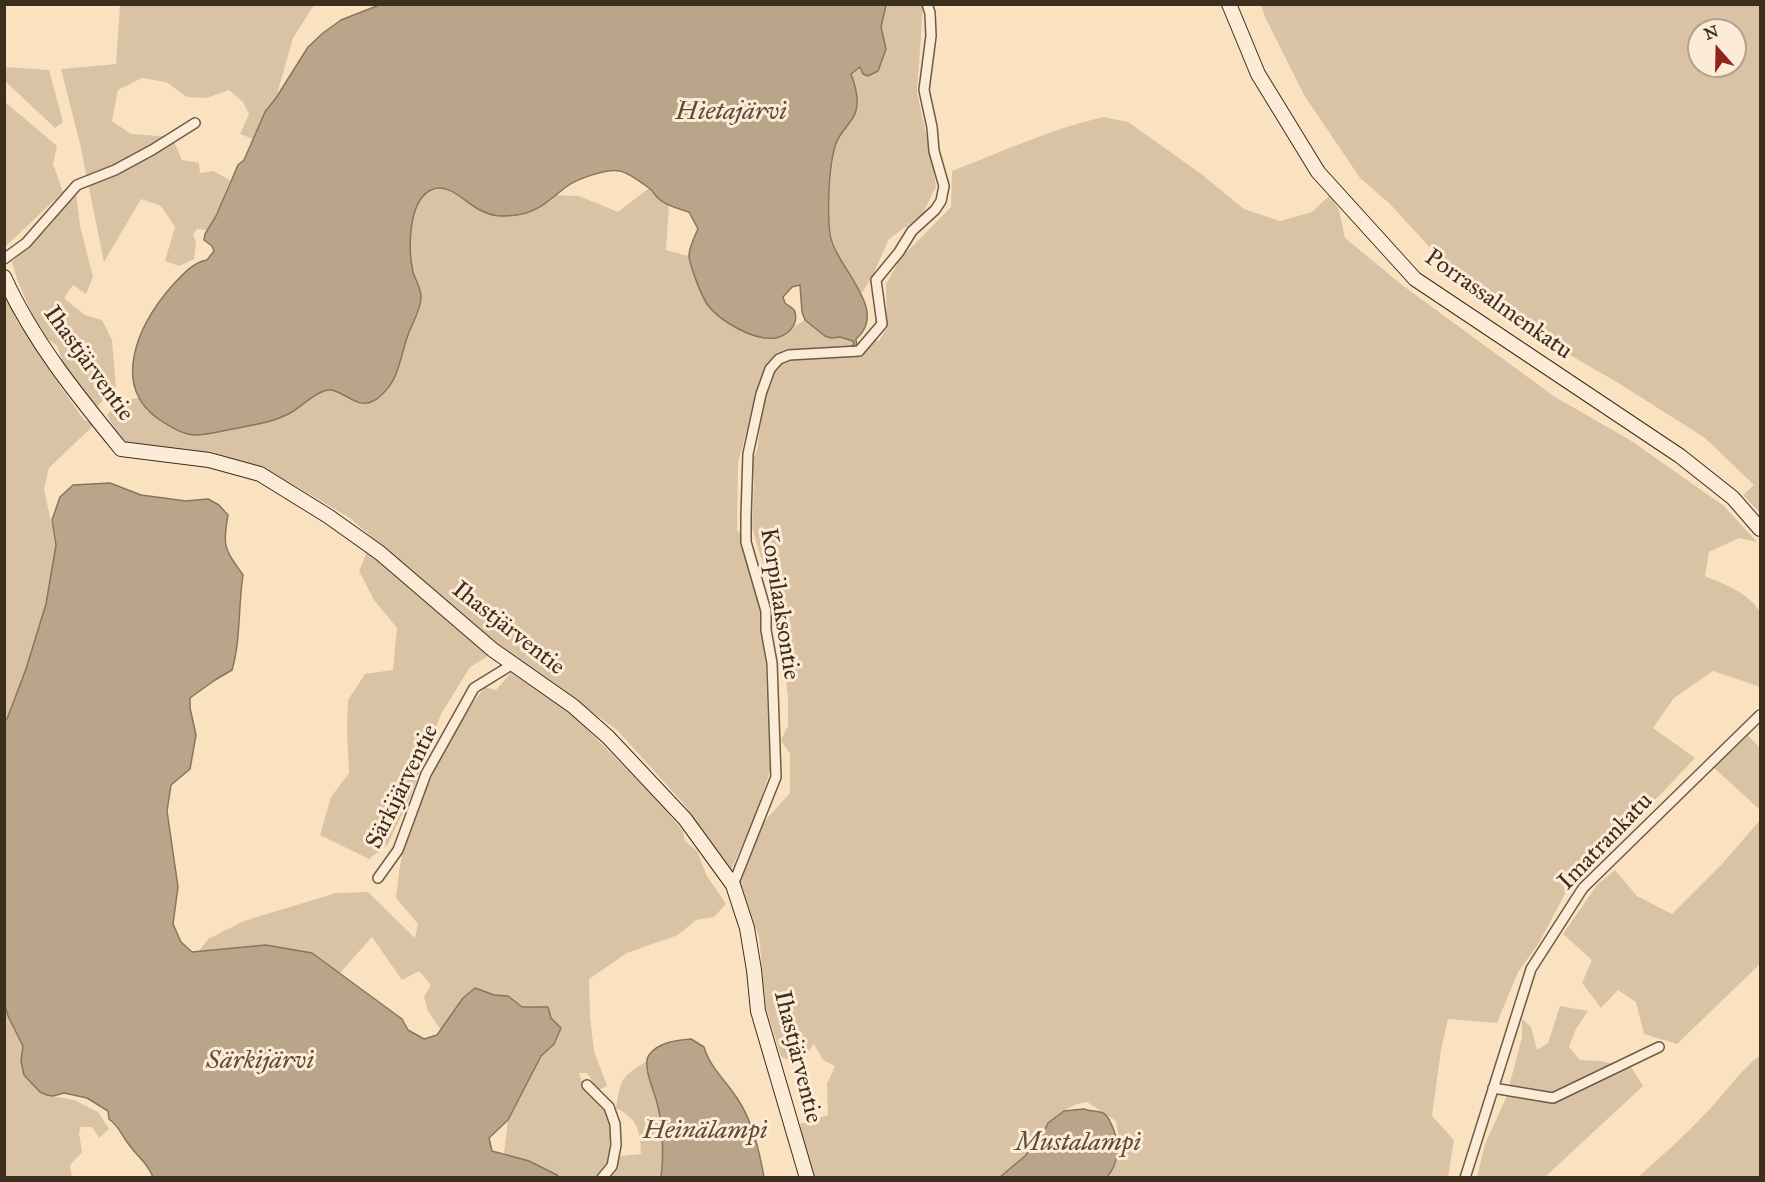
<!DOCTYPE html>
<meta charset="utf-8">
<style>
body{margin:0}
#map{position:relative;width:1765px;height:1182px;overflow:hidden;background:#fae2c1;font-family:"IM FELL Great Primer",serif}
canvas{display:block}
.frame{position:absolute;inset:0;border:6px solid #3d2e1e;pointer-events:none}
.north{position:absolute;left:1687px;top:18px;width:60px;height:60px;box-sizing:border-box;background:#fcecd7;border:2px solid #b0a08d;border-radius:50%;rotate:340deg;font-size:16px;font-weight:700;line-height:24px;text-align:center;color:#3d2e1e}
.north::after{content:'';display:block;margin:auto;width:21px;height:27px;background:#8f2418;clip-path:polygon(50% 0,100% 100%,50% 72%,0 100%)}
</style>
<div id="map">
<canvas width="1765" height="1182"></canvas>
<div class="frame"></div>
<div class="north">N</div>
</div>
<script>
const g = document.querySelector('canvas').getContext('2d');
g.lineJoin = 'round';
function fillPath(path, color) {
  g.fillStyle = color;
  g.fill(path, 'evenodd');
}
function trace(path, color, width, dash) {
  g.strokeStyle = color;
  g.lineWidth = width;
  g.lineCap = dash ? 'butt' : 'round';
  g.setLineDash(dash || []);
  g.stroke(path);
}
function write(font, color, halo, rows, align = 'center') {
  g.font = font + ' "IM FELL Great Primer",serif';
  g.lineWidth = 6;
  g.setLineDash([]);
  g.textBaseline = 'middle';
  g.strokeStyle = halo;
  g.fillStyle = color;
  for (const [text, x, y, turn = 0] of rows) {
    g.save();
    g.translate(x, y);
    g.rotate((+turn || 0) * Math.PI / 180);
    g.textAlign = isNaN(turn) ? turn : align;
    if (halo) g.strokeText(text, 0, 0);
    g.fillText(text, 0, 0);
    g.restore();
  }
}
fillPath(new Path2D(`
 M120,5h194l-21,33 -17,60 -11,14 -12,27 -13,-5 9,-20 -6,-12 -14,-12 -22,8 -20,-1 -21,-15 -24,-4 -24,12 -6,31 19,13 41,3 10,23 17,3 1,10 13,-2 17,9 -14,36 -9,14 -10,-1 -4,5 3,9 -2,16 -15,7 -14,-5 10,-34 -14,-21 -20,-7 -37,63 -24,-118 -19,-75 55,-5z
 M886,5h36l1,1 -6,87 15,66 4,28 -14,28 -33,24 -16,36 -11,18c-32,-46 -36,-60 -31,-115 2,-16 2,-31 9,-45 3,-6 9,-9 12,-14 8,-12 4,-33 -1,-45l9,-7 8,9 10,-5 8,-22 -5,-22z
 M1261,5h499v508l-17,-18 11,-10 -49,-47 -85,-54 -83,-48 -91,-71 -57,-62 -29,-25 -56,-83 -39,-78zM1699,30h36v36h-36z
 M4,67l45,3 14,52 -8,6 -50,-47z
 M4,101l53,45 -4,18 10,28 -57,54z
 M1103,117l25,5 72,51 44,36 36,12 32,-9 18,-17 9,15 6,28 57,47 153,112 75,43 94,66 33,36 -18,-4 -30,14 -4,24c20,9 43,16 55,36v75l-47,-16 -39,27 -21,30 42,30 -35,37 -59,55 -34,40 -28,53 -21,29 -21,51 -49,-4 -7,31 -9,66 22,24 -6,37h-340c14,-19 12,-33 8,-56l-29,-19c-34,5 -41,32 -61,54 -8,8 -17,14 -26,21h-186l-9,-26 -5,-27 28,-9 -1,-31 8,-18 -12,-6 -9,-16 -15,19 -18,-6 -15,-49 -7,-71 -19,-53 22,-60 28,-31v-39l-9,-14 7,-14v-27l-6,-57 -5,-31 -25,-84 2,-45 -2,-22 5,-9 6,-49 6,-21 9,-16 10,-7 40,-6 31,4 15,-17 5,2 8,-13 -1,-44 14,-25 51,-52 1,-36c49,-19 99,-42 151,-54z
 M649,188l10,12 10,4 -3,46 23,6 4,15 94,63 6,-7 12,-7 20,16 6,2 9,-1 13,4 1,4 -79,14 -17,28 -20,76 -1,67 5,5 22,91 6,145 -13,40 -26,59 -48,-67 -66,-73 -116,-84 -60,-48 -91,-80 -89,-52 -41,-6 -6,-8 -32,1 -60,-12 -15,-26 12,-14 19,-3 10,14 178,-22c11,0 26,10 39,13 18,-29 48,-66 56,-100 3,-12 -5,-20 -8,-31 -5,-25 -6,-86 31,-83 13,2 25,13 35,21l69,-7 9,-8 22,1 39,16z
 M76,193l4,33 13,51 -7,17 -13,-9 -9,13 21,17 17,5 10,20 4,47 -22,23 -29,-42 -8,-22 -17,-13 -23,-54 -5,-17 35,-33z
 M4,294l14,29 33,50 33,47 11,4 -46,44 -5,21 12,56 -10,59 -20,65 -19,50h-3z
 M367,552l121,104 -18,11 -29,47 -30,81 -23,49 -19,15 -49,-24 11,-38 18,-24 -2,-41 1,-32 17,-26 28,-4 4,-42 -23,-28 -15,-29z
 M511,673l47,29 9,7 91,92 25,30 2,10 12,10 10,25 19,28 -12,13 -18,3 -18,15 -51,18 -38,26 1,38 4,34 13,35 -9,4 -11,-17h-8l5,15 23,22 4,19 -2,21 11,6 21,-2c-1,-24 -3,-35 -25,-46 5,-30 5,-31 31,-47 2,16 7,27 10,41 6,25 7,51 4,75h-102l-2,-2 -28,-14 -25,-7 4,-34 33,-64 13,-12 -19,-38 -13,1 -14,-11 -14,-1 -19,-7 -13,10 -21,32 -13,-19 -4,-14 7,-12 -12,-14 -17,9 -30,-43 -33,37 -27,-21 -45,-8 -68,6 9,-12 36,-18 92,-28 32,-1 47,46 3,-14 -22,-26c2,-15 3,-32 7,-46 15,-53 48,-122 82,-165l11,3z
 M1744,731l16,17v62l-50,-46z
 M1760,820v144l-83,80 -33,-10 -8,-32 -18,-12 -17,18 -19,-25 10,-23 -29,-26 34,-49 18,-15 22,26 35,18 50,-50z
 M4,1003l4,13 15,30 -2,15 26,34 27,5 24,12 11,17 -10,9 -7,-11h-11l-2,6 3,19 -12,13 2,12h-67z
 M1560,1006l28,5 -12,18 -7,18 11,13 20,1 31,6 12,19 -98,91 -68,1 8,-34 21,-46 16,-61v-18l9,8 6,23 11,-7z
 M1760,1055v122h-122c23,-20 46,-41 68,-64 18,-19 34,-42 54,-58z`), '#dac3a5');
const water = new Path2D(`
 M382,4l504,1 -5,22 5,22 -8,22 -10,5 -5,-2 -3,-7 -9,7c5,13 10,33 1,45 -7,11 -15,17 -18,31 -5,21 -7,61 -4,83 4,34 61,76 26,106l1,8 -8,2v-2l5,-2 -1,-4 -13,-4 -9,1 -6,-2 -20,-16 -3,-8 -2,-27 -8,2 -9,10 2,6c3,3 9,5 10,9 4,13 -8,24 -20,26 -21,3 -56,-17 -68,-34 -6,-9 -17,-38 -18,-48 0,-9 5,-18 9,-27l-9,-17c-9,-3 -23,-6 -30,-13 -4,-3 -6,-8 -10,-11 -7,-5 -20,-15 -29,-17 -12,-3 -44,8 -54,16 -16,12 -27,25 -49,28 -14,2 -24,2 -37,-5 -15,-7 -32,-30 -51,-19 -21,13 -21,59 -16,81 3,10 9,17 8,27 -1,12 -9,25 -13,36 -5,13 -7,28 -13,41 -3,8 -14,22 -22,25 -18,10 -32,-16 -49,-10 -12,4 -22,15 -32,21 -21,12 -46,14 -69,19 -31,6 -36,7 -63,-11 -51,-34 -21,-96 11,-133 10,-11 22,-25 36,-27l7,-9 -2,-5 -8,-6 1,-6 11,-18 22,-51 6,-5 21,-48 11,-14 32,-51 15,-14 18,-13z
 M110,483l31,12 45,6 22,-2 11,6 9,10c-6,33 -3,34 15,60 -5,32 -2,64 -11,95l-17,10 -25,18v10l6,27 -6,34 -19,16 -4,26 11,76 -5,37 8,18 11,10 74,-7 46,8 90,66 6,11 16,9 13,-4 26,-37 12,-10 19,7 14,1 14,11h26l3,11 10,10 -7,16 -13,12 -33,64 -19,18 3,13 37,10 28,14 2,2h-406c-8,-18 -13,-17 -23,-31 -8,-10 -11,-20 -21,-27l-1,-8 -21,-13 -23,-5 -11,3 -6,-1 -7,-3 -16,-17 -3,-14 2,-15 -15,-30 -4,-14 1,-283h2l19,-50 20,-65 10,-59 -4,-25 8,-23 13,-12z
 M691,1039l13,8c5,19 22,34 33,51 16,24 22,52 27,79h-103c3,-23 2,-55 -5,-78 -3,-10 -14,-35 -7,-44 9,-13 29,-15 42,-16z
 M1084,1109c7,3 13,1 19,4 6,3 7,9 10,15 7,17 6,35 -6,49h-107l25,-21 18,-22 5,-11 16,-12z`);
fillPath(water, '#baa58a');
trace(water, '#88755f', 1.5);
const street = new Path2D(`
 M4,259l22,-16 51,-58 38,-15 37,-20 43,-27
 M378,878l20,-28 28,-76 48,-86 39,-24
 M733,885l43,-108 -4,-114 -6,-33v-19l-20,-69v-25l2,-63 13,-60 9,-25 9,-10 10,-4 70,-4 23,-27 -6,-44 23,-28 13,-21 23,-21 6,-9 3,-15 -10,-35 -2,-24 -8,-37 7,-54 -1,-23 -3,-9
 M587,1085l22,22 6,17 1,21 -4,21 -10,12
 M1493,1088l60,10 106,-51
 M1465,1178l66,-209 52,-81 177,-173`);
const secondary = new Path2D(`
 M1229,4l29,70 60,98 97,107 265,177 53,42 27,31
 M4,277c29,64 73,118 117,172l88,11 51,14 68,42 52,37 113,97 80,56 35,31 77,82 48,66 14,43 7,42 4,41 49,167`);
trace(street, '#6c5b47', 12);
trace(secondary, '#3d2e1e', 16);
trace(street, '#fcecd7', 9);
trace(secondary, '#fcecd7', 14);
write('24px', '#3d2e1e', '#fcecd7', [
 ["Porrassalmenkatu",1498,305,35],
 ["Ihastjärventie",88,364,54],
 ["Korpilaaksontie",779,604,81],
 ["Ihastjärventie",508,629,38],
 ["Särkijärventie",403,787,-64],
 ["Imatrankatu",1606,842,-46],
 ["Ihastjärventie",797,1057,76]
]);
write('italic 26px', '#5c4c39', '#fcecd7', [
 ["Hietajärvi",731,113],
 ["Särkijärvi",260,1062],
 ["Heinälampi",705,1132],
 ["Mustalampi",1078,1144]
]);
</script>
